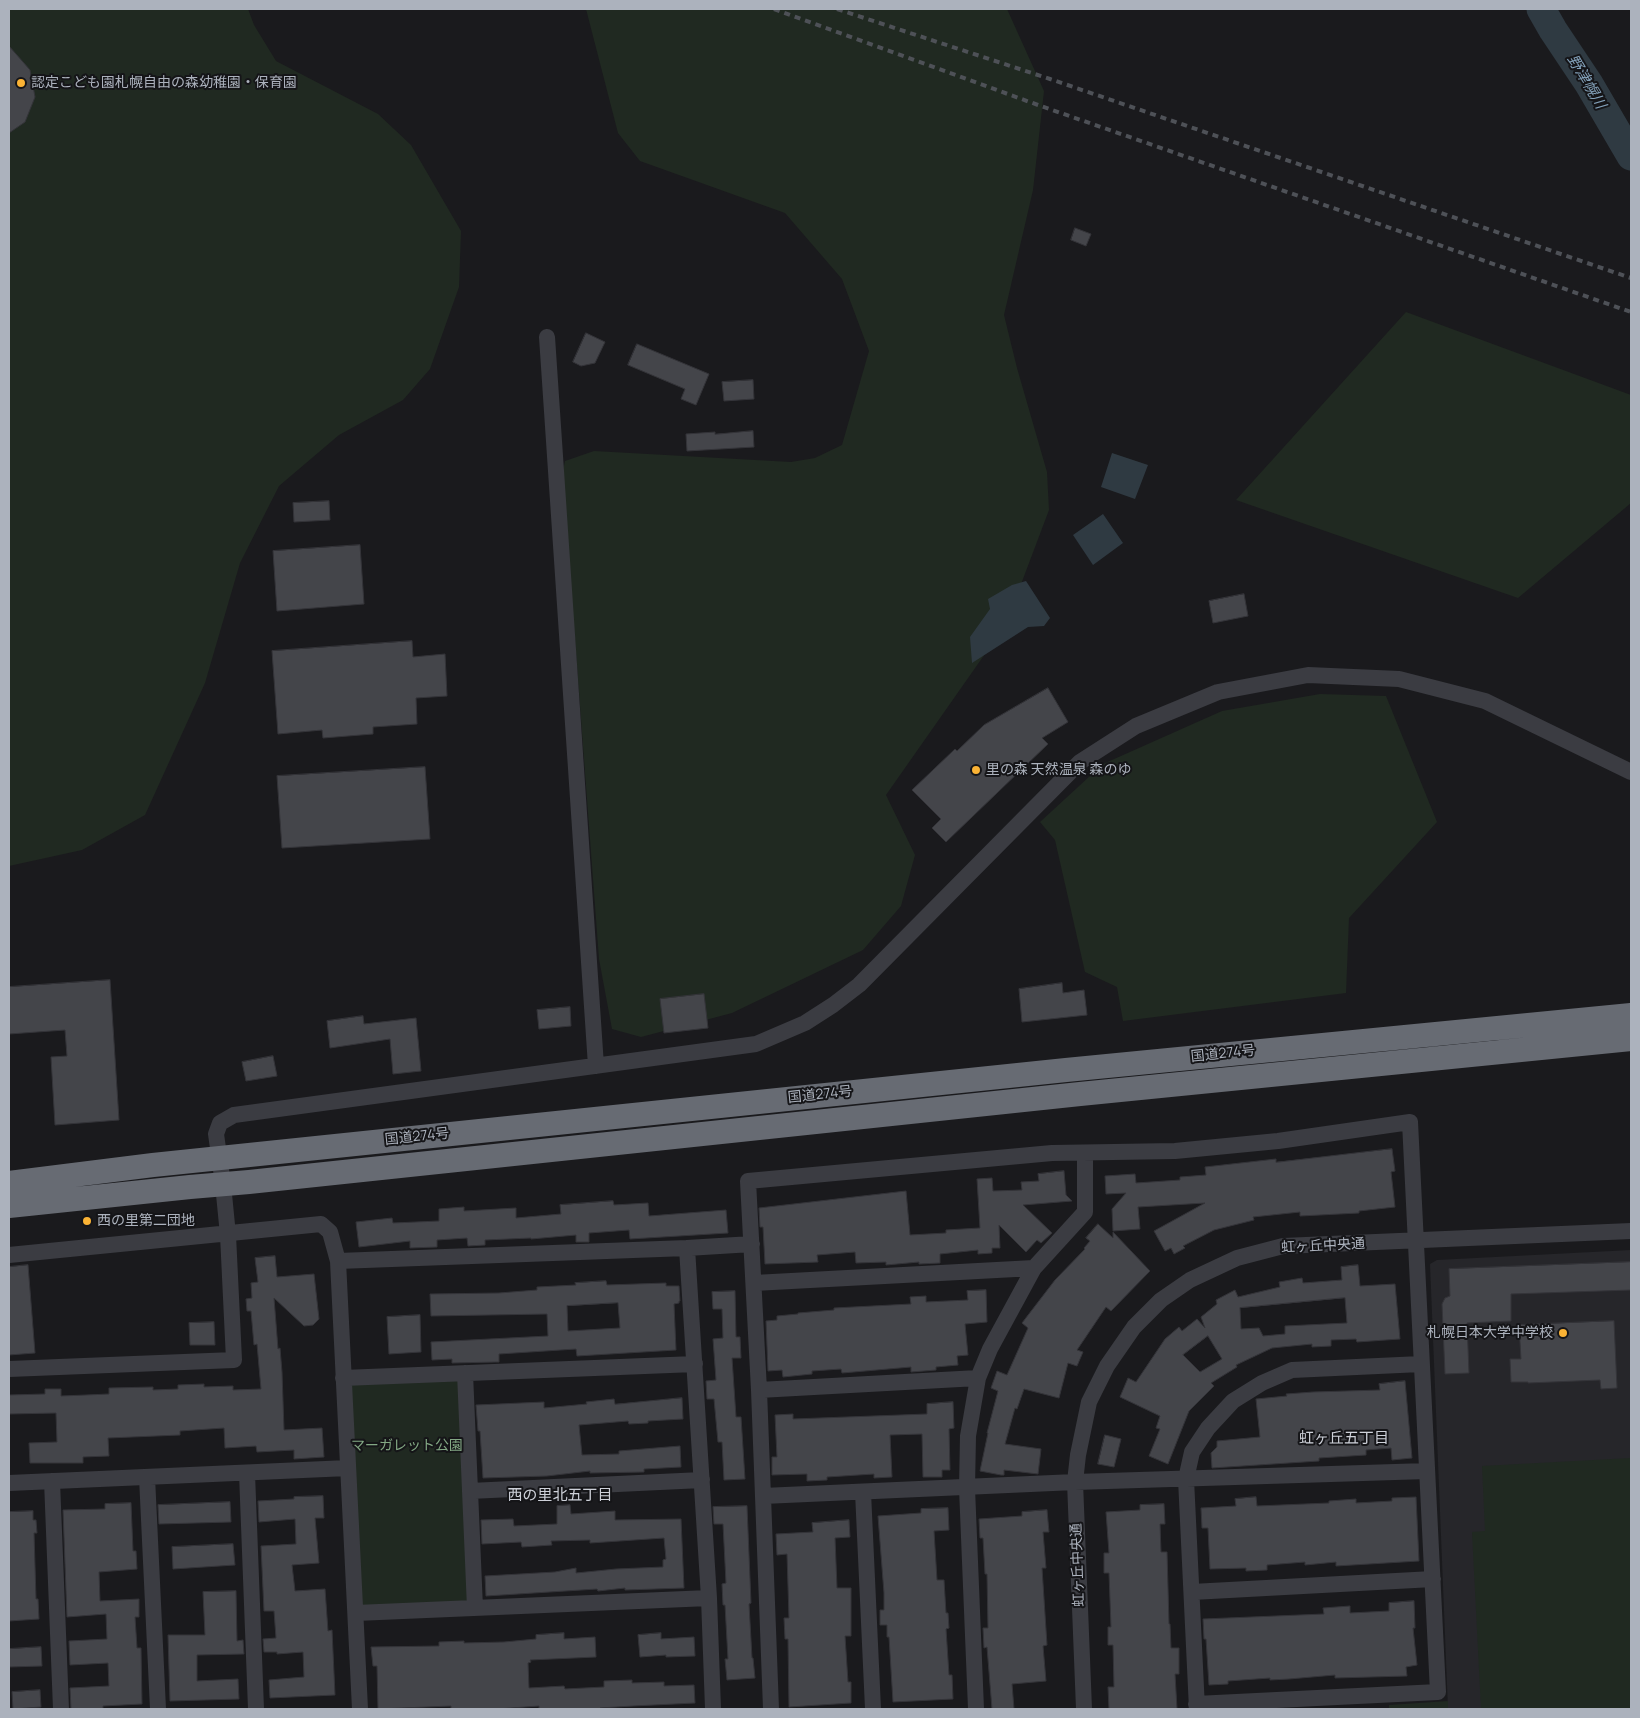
<!DOCTYPE html>
<meta charset="utf-8">
<style>
body{margin:0}
#map{position:relative;width:1640px;height:1718px;overflow:hidden;background:#1a1a1d;font-family:Manrope,sans-serif}
canvas{display:block}
.frame{position:absolute;inset:0;border:10px solid #acb2bd;pointer-events:none}
</style>
<div id="map">
<canvas width="1640" height="1718"></canvas>
<div class="frame"></div>
</div>
<script>
const g = document.querySelector('canvas').getContext('2d');
g.lineJoin = 'round';
function fillPath(path, color) {
  g.fillStyle = color;
  g.fill(path, 'evenodd');
}
function trace(path, color, width, dash) {
  g.strokeStyle = color;
  g.lineWidth = width;
  g.lineCap = dash ? 'butt' : 'round';
  g.setLineDash(dash || []);
  g.stroke(path);
}
function write(font, color, halo, rows, align = 'center') {
  g.font = font + ' Manrope,"Noto Sans JP",sans-serif';
  g.lineWidth = 4;
  g.setLineDash([]);
  g.textBaseline = 'middle';
  g.strokeStyle = halo;
  g.fillStyle = color;
  for (const [text, x, y, turn = 0] of rows) {
    g.save();
    g.translate(x, y);
    g.rotate((+turn || 0) * Math.PI / 180);
    g.textAlign = isNaN(turn) ? turn : align;
    if (halo) g.strokeText(text, 0, 0);
    g.fillText(text, 0, 0);
    g.restore();
  }
}
fillPath(new Path2D(`
 M1631,1250v459h-183l-18,-445 7,-4z`), '#26262a');
fillPath(new Path2D(`
 M9,9h239l6,16 22,36 102,53 33,31 50,86 -2,56 -29,82 -27,31 -64,35 -60,51 -39,77 -35,120 -60,132 -63,35 -73,16z
 M586,9h421l37,82 -11,99 -29,125 13,53 30,104 2,38 -43,114 -120,171 29,60 -14,51 -38,44 -131,63 -91,24 -29,-8 -13,-70 -24,-320 -18,-140 8,-38 29,-10 197,11 24,-4 27,-13 27,-94 -27,-72 -57,-66 -145,-52 -22,-28z
 M1406,312l225,83v108l-113,95 -282,-98z
 M1320,694l66,2 51,126 -88,96 -3,75 -223,28 -6,-34 -32,-15 -30,-132 -15,-18 63,-58 119,-53z
 M465,1373l10,235 -119,5 -13,-235z
 M1631,1458v251h-150l-9,-177 13,-1 -3,-65z
 M1448,1701v8h-59v-4z`), '#202921');
fillPath(new Path2D(`
 M1112,453l36,12 -13,34 -34,-12z
 M1103,514l20,29 -30,22 -20,-30z
 M1026,581l24,37 -6,8 -16,1 -56,36 -2,-26 20,-28 -2,-10 24,-14z`), '#2f3a42');
trace(new Path2D(`
 M1541,9l12,21 36,54 42,72`), '#2f3a42', 29);
const building = new Path2D(`
 M9,46l21,24 5,27 -10,25 -16,11z
 M1075,228l16,6 -5,12 -15,-6z
 M586,333l19,9 -10,21 -14,3 -8,-4z
 M637,344l72,30 -13,31 -15,-6 4,-10 -57,-24z
 M753,380l1,19 -30,2 -2,-19z
 M753,431l1,16 -67,4 -1,-17 29,-2v2z
 M329,501l1,19 -36,2 -1,-19z
 M360,545l4,59 -87,7 -4,-60z
 M1244,594l4,22 -35,7 -4,-22z
 M412,641l1,16 32,-3 2,42 -31,2 1,26 -44,3v7l-50,4 -1,-8 -44,4 -6,-83z
 M1048,688l20,34 -26,16 6,6 -102,98 -14,-14 9,-9 -29,-29 43,-41 2,2 27,-26z
 M425,767l5,72 -148,9 -5,-72z
 M110,980l9,140 -64,5 -4,-68 16,-1 -2,-26 -56,4v-47z
 M1062,983l1,10 21,-3 3,25 -65,7 -3,-33z
 M704,994l4,34 -44,5 -4,-34z
 M570,1007l1,19 -32,3 -2,-19z
 M363,1016l1,8 52,-6 5,53 -28,3 -3,-35 -60,9 -3,-27z
 M273,1056l4,20 -31,5 -4,-19z
 M1392,1149l3,22 -4,1 4,35 -36,4v2l-59,3v-4l-47,5 1,3 -40,10 -31,16 2,2 -11,6 -3,-6 -6,3 -11,-20 51,-28 -67,4 2,22 -27,2 -1,-22 14,-16 -20,1 -1,-18 30,-2 1,9 44,-3v-3l26,-2 -1,-8 71,-8v3z
 M1064,1171l2,24 6,6 -49,4 29,28 -11,10 -4,-3 -11,12 -27,-27 1,23h-8v5l-14,1v-4l-38,4v9l-21,1v-2l-33,3v-3l-30,1 -1,-11 -38,3 1,7 -53,2 -2,-37h-3l-1,-19 147,-17 4,44 36,-2v-3l34,-2 -3,-49 15,-1 1,13 29,-1 -1,-8 18,-1 -1,-7z
 M613,1201l1,4 34,-2 1,13 77,-6 2,23 -98,6 -1,-9 -40,3v9h-13v-7l-45,4v-1l-46,2v5l-17,1 -1,-8 -30,2v7l-27,1v-7l-51,6 -3,-25 36,-4 1,5 46,-2v-12l25,-2v4l52,-3v10l45,-4 -1,-9z
 M1098,1224l15,14v-6l37,39 -39,40 -5,-4 -29,43 6,2 -6,14 -9,-3 -9,35 -35,-9 -7,20 -2,-1 -10,36 36,5 -3,25 -34,-4v5h-3l-21,-4 8,-38h-1l11,-42 -7,-3 6,-17 10,4 21,-47 -6,-5 33,-43 30,-31 -1,-1 6,-7 -4,-3z
 M275,1256l2,21 37,-3 5,45 -6,6 -9,1 -30,-28 4,51 2,-1 2,24 2,58 38,-2 2,29 -30,2v-9l-37,2 -1,-6 -31,2 -1,-20 -44,3v4l-72,3 1,18 -26,1v6h-53l-1,-20 28,-1 -1,-29 -47,1v-19l36,-1v-5h16v7l25,-1 23,-1v-6l44,-1v3l25,-1v-4l26,-1v3l29,-1v4l28,-1 -4,-45 -3,1 -3,-34h-4l-1,-12 6,-1 -1,-15 7,-1 -3,-24z
 M1631,1262v28l-120,4v27l-44,2 2,50 -24,1 -3,-70 3,-6 5,-2 -1,-27z
 M28,1265l7,88 -26,2v-88z
 M1358,1265l2,21 35,-2 5,55 -43,3 -1,-3 -25,1v6l-19,1v-3l-40,4 -36,17 1,2 -26,16 3,3 -25,25 -21,53 -19,-8 11,-27 -4,-1 4,-12 -40,-19 8,-19 8,4 29,-43 14,-12 3,4 15,-12 8,9 -4,-11 16,-13 -1,-4 19,-10 3,7 42,-10 -1,-5 23,-4 1,5 39,-3 -1,-13zM1345,1298l2,25 -62,3v8l-22,2 -4,-8 -18,1 -1,-21zM1208,1336l14,23 -22,13 -17,-17z
 M606,1281l1,4 59,-2v3h13l1,15h-1v2l-5,1 2,46 -99,6 -1,-7 -77,5v8h-3l-44,1v-4l-20,1 -1,-18 117,-6 -1,-22 -116,2 -1,-22 69,-1 38,-3v-3l39,-2 -1,-2zM618,1303l2,25 -52,3 -1,-25z
 M986,1290l1,32 -22,2 3,31 -11,1 1,9 -22,2v3l-25,2v-5l-69,6 -1,-4 -29,2v3l-29,3 -1,-7 -14,1 -2,-50 11,-1v-4l21,-2v-1l36,-3v-2l77,-4 -1,-7 16,-1v6l42,-2 -1,-9z
 M735,1291l1,46h4l1,21h-9l4,59h5l4,62 -21,1 -2,-38h-4l-4,-43h-7l-1,-18 10,-1 -3,-41 10,-1 -1,-29h-9l-1,-17z
 M420,1315l1,37 -32,2 -2,-37z
 M1614,1321l3,67 -16,1 -1,-9 -72,3v-1h-17l-1,-23h11l-2,-34z
 M214,1322l1,23h-25l-1,-22z
 M1405,1381l7,77 -20,2 -1,-12 -25,2v5l-47,3v3l-107,7 -1,-15 6,-6v-6l43,-4 -4,-38 31,-3 -1,-2 27,-2 67,-2 -1,-6z
 M682,1398l1,21 -35,2v2l-19,1 -1,-3 -49,4 3,30 37,-1v-3l61,-5 1,21 -37,2v3l-54,1v-2l-43,5 -64,2 -3,-47h-2l-2,-26 68,-3v6l43,-4 -1,-2 28,-3 1,5z
 M953,1402l1,26 -5,1 1,41h-8v7h-19l-1,-43 -32,1 2,42 -18,1v-4l-47,3v3l-20,1v-7l-35,1v-18h5l-2,-42 18,-1v5l134,-5v-10z
 M1105,1435l16,4 -7,28 -16,-3z
 M323,1496l1,22h-9l4,45 -27,2 3,26 30,-2 3,42 4,-1 3,65 -65,3 -1,-18 35,-3 -1,-25 -26,2v-2h-13l-1,-13 13,-1 -2,-27h-10l-3,-65 35,-2 -1,-25 -36,3 -1,-21 36,-2v-2z
 M1256,1497l1,9 72,-3v-2l27,-2v4l36,-2v-3l24,-1 3,64 -83,5v-4l-31,3v-3l-38,3v5l-21,1v-3l-36,1 -2,-41h-6l-1,-20 35,-2 -1,-7z
 M230,1502l1,20 -72,2 -1,-19z
 M131,1503l2,48h3l1,18 -38,3 1,29 39,-2v18h-4l2,31h4l1,56 -39,2v3h-32l-1,-21 39,-2 -1,-23 -38,2 -1,-24 38,-2 -1,-25 -39,3 -4,-107 42,-1v-5z
 M1164,1504l1,20h-5l1,28h6l2,72h1l1,24h8v26h-4l2,35h-68l-1,-22h6l-1,-42h-5v-18h3l-2,-54h-5v-20h5l-3,-41 34,-2v-5z
 M570,1505l1,9 44,-3v9l66,-1 3,69 -59,2v-2l-27,3 -1,-2 -111,7 -1,-20 70,-4 21,-4v5l40,-4 47,-2v-7l3,-1 -2,-21 -74,5v-3l-39,1 1,4 -30,2 -1,-5 -39,2 -1,-24 32,-1 1,7 43,-2v-18z
 M747,1506l4,97 -2,1 3,54h1l2,20 -28,2 -2,-21h3l-3,-54h-2l-1,-21 4,-1 -3,-59h-9l-1,-17z
 M948,1508l1,22 -15,1 3,49h7l2,33h2l1,15 -3,1 3,46h3l1,24 -60,3 -4,-65h-2v-12h-7v-15h4v-17l-6,-77 43,-3v-4z
 M1047,1510l2,22h-6l3,36h-4l5,77 -4,1 3,35 -34,3 2,25h-22l-5,-62 -3,1 -1,-20h5l-1,-54h-2l-2,-36h-3l-1,-19 43,-3v-4z
 M33,1511v9h3l1,13h-3l2,66h2l1,20 -30,2v-109z
 M849,1520l1,17 -15,1 2,50h14v48h-6l3,46h3v21l-62,4 -1,-68h-3l-1,-21h5l-2,-64 -10,1 -1,-21 37,-2 -1,-9z
 M233,1544l2,21 -62,4 -1,-22z
 M236,1591l1,50 6,-1 1,14 -47,1v26l41,-2 1,20 -69,2 -2,-66h37l-2,-43z
 M1414,1601l1,27h-2l4,37 -11,2 1,9 -72,2v-3l-46,4 -19,1v-2l-42,3v3l-19,1 -3,-46h-2l-1,-20 121,-5 -1,-6 27,-2v7l39,-2v-8z
 M564,1633v6l31,-2 1,20 -66,3 1,2 -3,1 1,25 35,-2 1,3 39,-2v-6l28,-1v3l32,-1v4l30,-1 1,18 -62,3 -33,2v1h-61v-3l-42,3h-46v-3l-73,3 -1,-43h-4l-2,-19 68,-1v-4l25,-1v2l40,-1 32,-3v-4z
 M661,1633v6l33,-2 1,19 -29,1v-2l-26,2 -2,-22z
 M41,1647l1,19 -33,1v-18z
 M40,1690l1,17 -28,2 -1,-17z`);
fillPath(building, '#44454a');
trace(building, '#343439', 1);
trace(new Path2D(`
 M547,337l49,729
 M687,1248l22,350 4,111
 M9,1255l312,-31 9,8 8,29 22,448
 M338,1261l349,-13 65,-4
 M754,1283l280,-15
 M9,1369l225,-9 -6,-125 -5,-51 -7,-50 4,-11 14,-8 522,-71 49,-21 28,-18 26,-20 221,-223 56,-36 82,-34 90,-17 91,4 86,22 146,71
 M465,1373l10,235
 M343,1378l352,-14
 M759,1390l219,-12
 M247,1473l9,236
 M147,1477l11,232
 M52,1481l9,228
 M9,1483l339,-15
 M470,1491l232,-11
 M863,1492l10,217
 M763,1496l312,-14 352,-11
 M1192,1592l241,-13
 M356,1613l353,-15
 M771,1709l-12,-319 -11,-209 304,-28 123,-2 103,-10 132,-19 28,570 -242,12
 M976,1709l-9,-221 1,-52 10,-58 12,-29 44,-81 51,-56v-59
 M1084,1709l-9,-227 3,-27 11,-53 18,-36 27,-39 27,-27 29,-20 47,-22 46,-12 348,-15
 M1197,1709l-11,-230 6,-27 16,-24 25,-27 29,-18 30,-13 129,-6`), '#3b3c42', 16);
trace(new Path2D(`
 M9,1183l144,-18 913,-95 565,-55
 M9,1206l181,-19 59,-5 831,-88 551,-55`), '#676b73', 24);
trace(new Path2D(`
 M774,9l264,96 593,207
 M837,9l213,70 581,199`), '#4e5157', 4, [6, 5]);
for (const [x, y, r, color] of [
 [21,83,5,"#fbb335"],
 [976,770,5,"#fbb335"],
 [87,1221,5,"#fbb335"],
 [1563,1333,5,"#fbb335"]
]) {
  const dot = new Path2D();
  dot.arc(x, y, r, 0, 2 * Math.PI);
  g.fillStyle = color;
  g.fill(dot);
  trace(dot, '#151518', 2);
}
write('14px', '#acb2bd', '#151518', [
 ["認定こども園札幌自由の森幼稚園・保育園",31,83],
 ["里の森 天然温泉 森のゆ",986,770],
 ["西の里第二団地",97,1221],
 ["札幌日本大学中学校",1553,1333,"right"]
], 'left');
write('14px', '#acb2bd', '#151518', [
 ["国道274号",1223,1054,-6],
 ["国道274号",820,1095,-6],
 ["国道274号",417,1137,-6],
 ["虹ヶ丘中央通",1323,1246,-3],
 ["虹ヶ丘中央通",1078,1565,-92]
]);
write('14px', '#83a884', '#151518', [
 ["マーガレット公園",407,1446]
]);
write('italic 15px', '#83a1b9', '#151518', [
 ["野津幌川",1586,82,59]
]);
write('15px', '#ced1d9', '#151518', [
 ["虹ヶ丘五丁目",1344,1439],
 ["西の里北五丁目",560,1496]
]);
</script>
